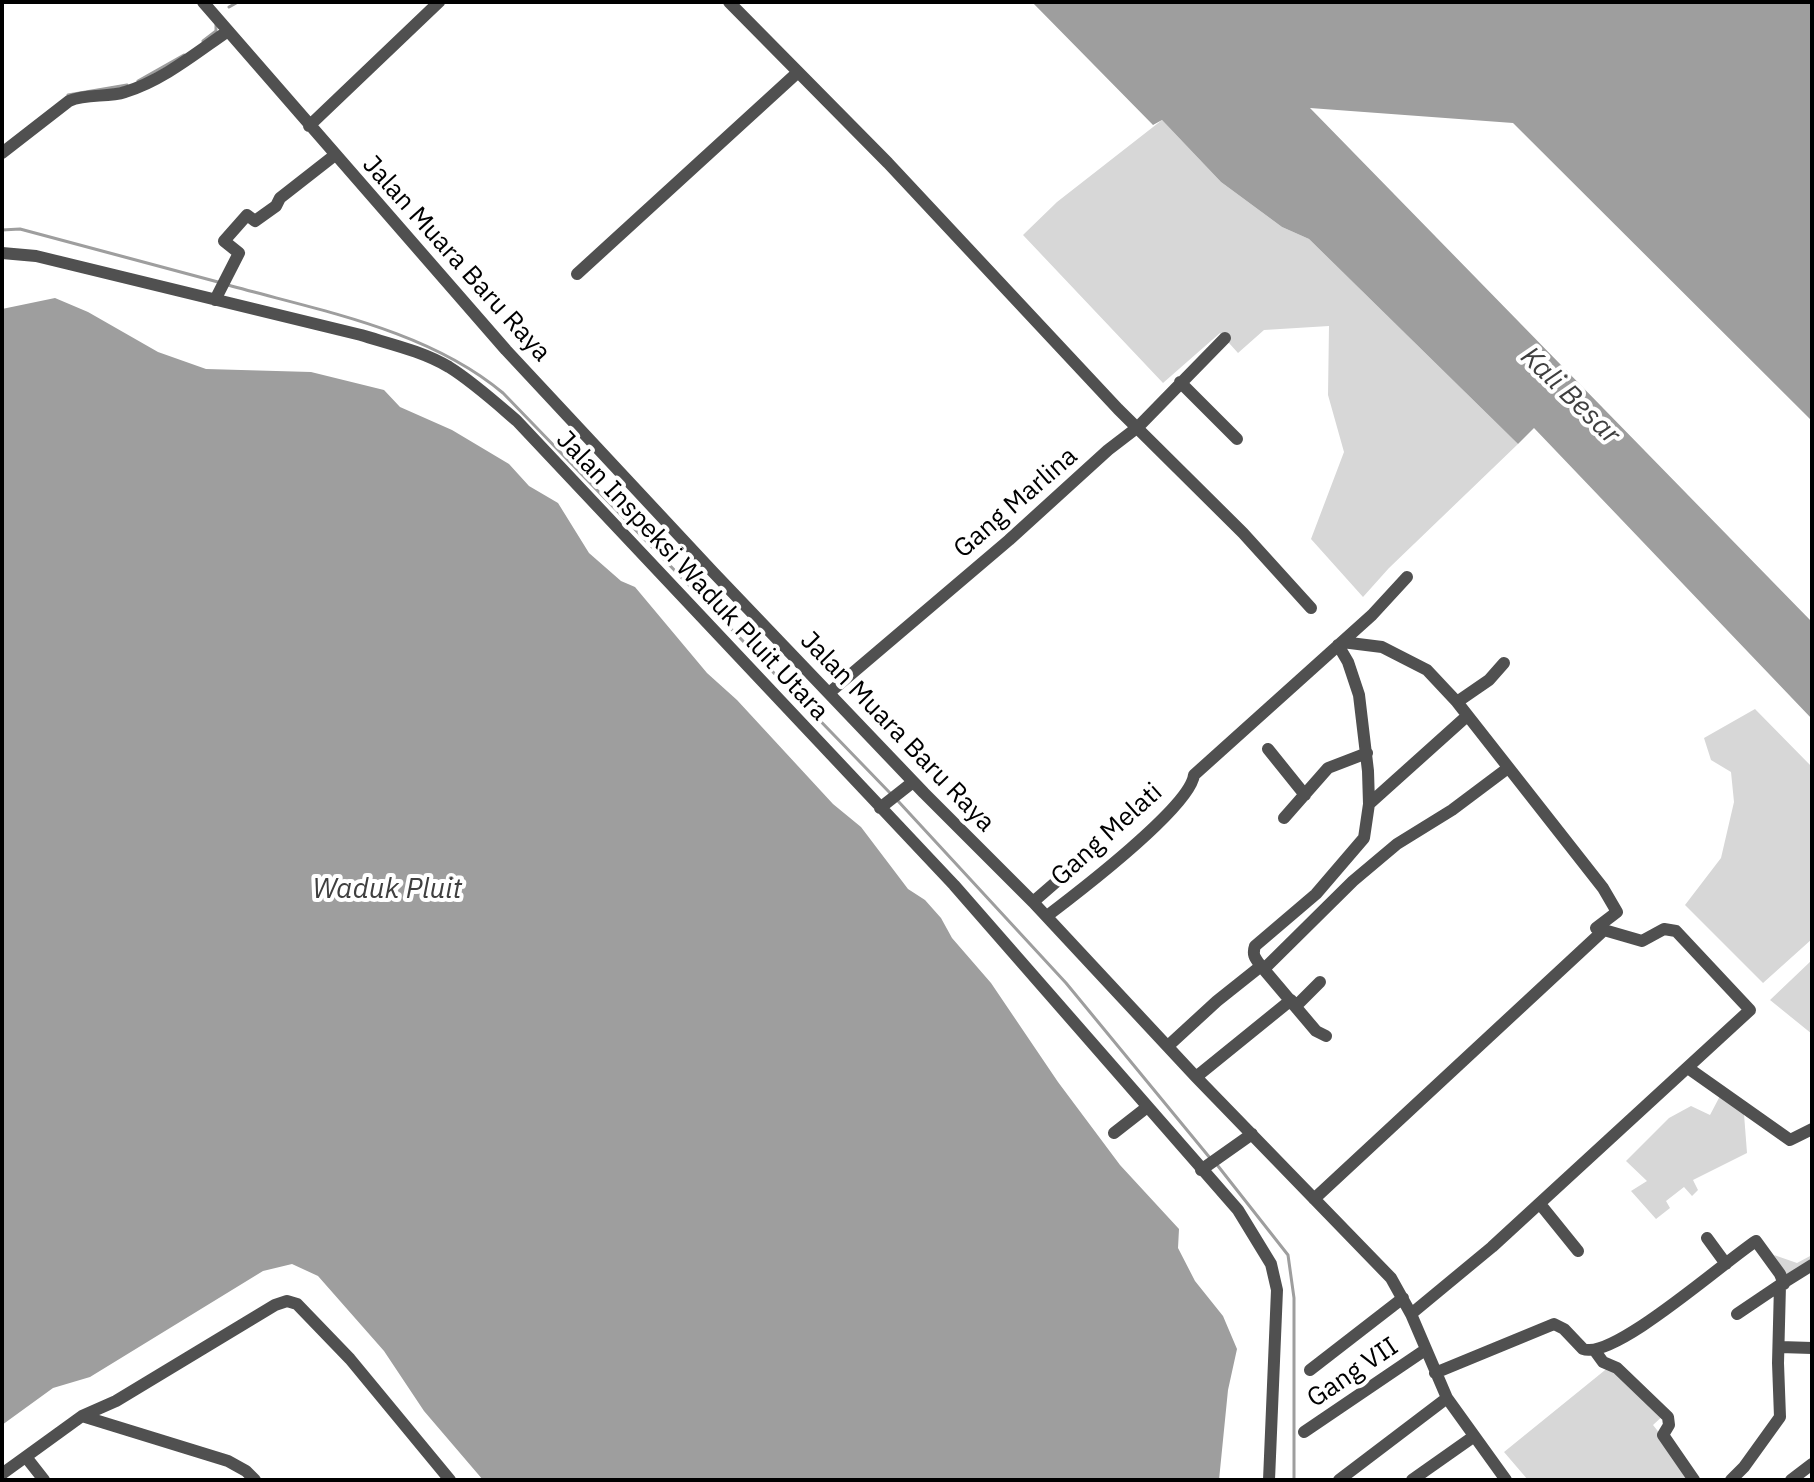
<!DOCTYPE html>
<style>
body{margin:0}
#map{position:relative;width:1814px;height:1482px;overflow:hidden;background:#fff;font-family:"IBM Plex Sans",sans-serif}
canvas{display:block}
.frame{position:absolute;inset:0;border:4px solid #000;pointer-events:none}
</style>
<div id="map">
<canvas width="1814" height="1482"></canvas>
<div class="frame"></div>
</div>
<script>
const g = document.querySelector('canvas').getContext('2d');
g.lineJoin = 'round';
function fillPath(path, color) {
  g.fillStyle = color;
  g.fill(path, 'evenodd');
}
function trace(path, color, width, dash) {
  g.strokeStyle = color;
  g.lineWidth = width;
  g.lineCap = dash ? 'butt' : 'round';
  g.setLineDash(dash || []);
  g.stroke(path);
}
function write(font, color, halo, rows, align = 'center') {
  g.font = font + ' "IBM Plex Sans",sans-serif';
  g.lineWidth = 8;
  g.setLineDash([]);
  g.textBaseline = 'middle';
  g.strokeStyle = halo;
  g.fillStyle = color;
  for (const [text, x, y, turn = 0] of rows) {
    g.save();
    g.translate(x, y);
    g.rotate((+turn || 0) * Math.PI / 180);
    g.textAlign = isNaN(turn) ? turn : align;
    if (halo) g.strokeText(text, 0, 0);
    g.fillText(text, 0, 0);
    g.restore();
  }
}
fillPath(new Path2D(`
 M1162,120l59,62 61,45 27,12 209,205 -129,124 -26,29 -52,-58 33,-87 -16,-57 1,-69 -65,4 -26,23 -18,-20 -57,50 -140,-148 34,-33z
 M1755,709l57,58v172l-49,44 -78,-78 36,-47 13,-56 -3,-30 -20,-12 -7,-22z
 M1812,960v74l-42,-34z
 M1720,1096l24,18 3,39 -54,27 5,10 -6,6 -8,-9 -18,14 4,7 -14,11 -25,-28 16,-10 -21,-20 43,-43 22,-12 19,9z
 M1774,1255l23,8 15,-8v7l-23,17z
 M1615,1362l51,51 -13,12 44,55h-169l-24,-28z`), '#d7d7d7');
fillPath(new Path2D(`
 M1032,2h780v419l-299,-298 -203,-15 502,514v97l-278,-291 -16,16 -209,-205 -27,-12 -61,-45 -59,-62 -9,5z
 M55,298l33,14 70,40 48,17 105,3 73,18 16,17 52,23 57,34 20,22 29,17 31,50 32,28 14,6 72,86 30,27 96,104 28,23 47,62 17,11 16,18 11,20 39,45 67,99 62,83 59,64 -1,19 17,33 28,35 14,33 -9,41 -9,90h-736l-59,-69 -40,-60 -66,-75 -26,-12 -29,7 -173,106 -37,11 -51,37v-1116z`), '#9e9e9e');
trace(new Path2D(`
 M229,7l9,-5
 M203,41l13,-10v-7
 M138,81l46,-26
 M68,95l59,-10
 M2,230l18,-1 198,53
 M228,285c93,26 200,45 275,108l388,401
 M898,801l168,182 144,175
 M1218,1166l70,89 6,43v182`), '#9e9e9e', 3);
trace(new Path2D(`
 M203,2l303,348 207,222 211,221 109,109 163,175 195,201 20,36 36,84 59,82
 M729,2l159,161 230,246 125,124 68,75
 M309,126l130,-124
 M2,153l67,-52c18,-8 38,-3 56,-9 37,-11 71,-39 103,-61
 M2,253l34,3 325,79c29,9 61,16 88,32 24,15 46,35 68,54l437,464 284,325 33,54 6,26 -8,190
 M577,274l220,-201
 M215,300l24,-47 -15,-12 23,-26 8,6 21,-15 4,-8 55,-43
 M1180,382l57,57
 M1342,642l40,5 45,23 30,32 146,186 14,24 -21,16
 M829,693l180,-153 99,-90 30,-23 87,-89
 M1457,702l32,-22 15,-17
 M1268,749l37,46
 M1369,804l98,-88
 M880,808l33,-26
 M1284,818l44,-50 39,-15
 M1033,902l61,-53
 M1047,916c29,-22 143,-109 147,-141l178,-160 35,-38
 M1264,969l89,-88 44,-37 55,-34 56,-42
 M1296,1006l24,-24
 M1326,1036l-10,-5 -55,-65c-6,-8 -9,-11 -6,-20l61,-52 48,-56 5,-34 -1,-33 -9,-76 -11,-33 -10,-17
 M1168,1046l49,-45 44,-35
 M1688,1068l102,72 22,-11
 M1196,1077l95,-77
 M1114,1133l32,-25
 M1201,1170l51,-36
 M1314,1199l290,-269 38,11 22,-12 12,2 74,79 -258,237 -81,67
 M1540,1204l38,47
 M1707,1238l19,26
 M1737,1314l43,-29
 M1780,1347l32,1
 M1595,1351l8,11 14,6 51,49 1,8 -6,10 31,45
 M1310,1370l93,-72
 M1435,1373l119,-49 10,5 19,20c30,12 142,-88 173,-108l24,33 4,10
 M82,1416l146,45 18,10 9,9
 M1304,1432l121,-82
 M26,1457l18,23
 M2,1474l80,-58 34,-15 159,-96 12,-4 10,3 53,55 100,121
 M1339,1480l108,-82
 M1412,1480l61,-43
 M1731,1480l13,-13 36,-50 -2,-54 2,-78 32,-20
 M1791,1480l21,-16`), '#505050', 12);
write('26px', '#000', '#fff', [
 ["Jalan Muara Baru Raya",456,259,48],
 ["Gang Marlina",1016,503,-41],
 ["Jalan Inspeksi Waduk Pluit Utara",692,576,47],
 ["Jalan Muara Baru Raya",897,732,46],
 ["Gang Melati",1107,835,-42],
 ["Gang VII",1353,1373,-34]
]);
write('italic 28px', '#3f3f3f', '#fff', [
 ["Kali Besar",1570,396,44],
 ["Waduk Pluit",387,890]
]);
</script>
